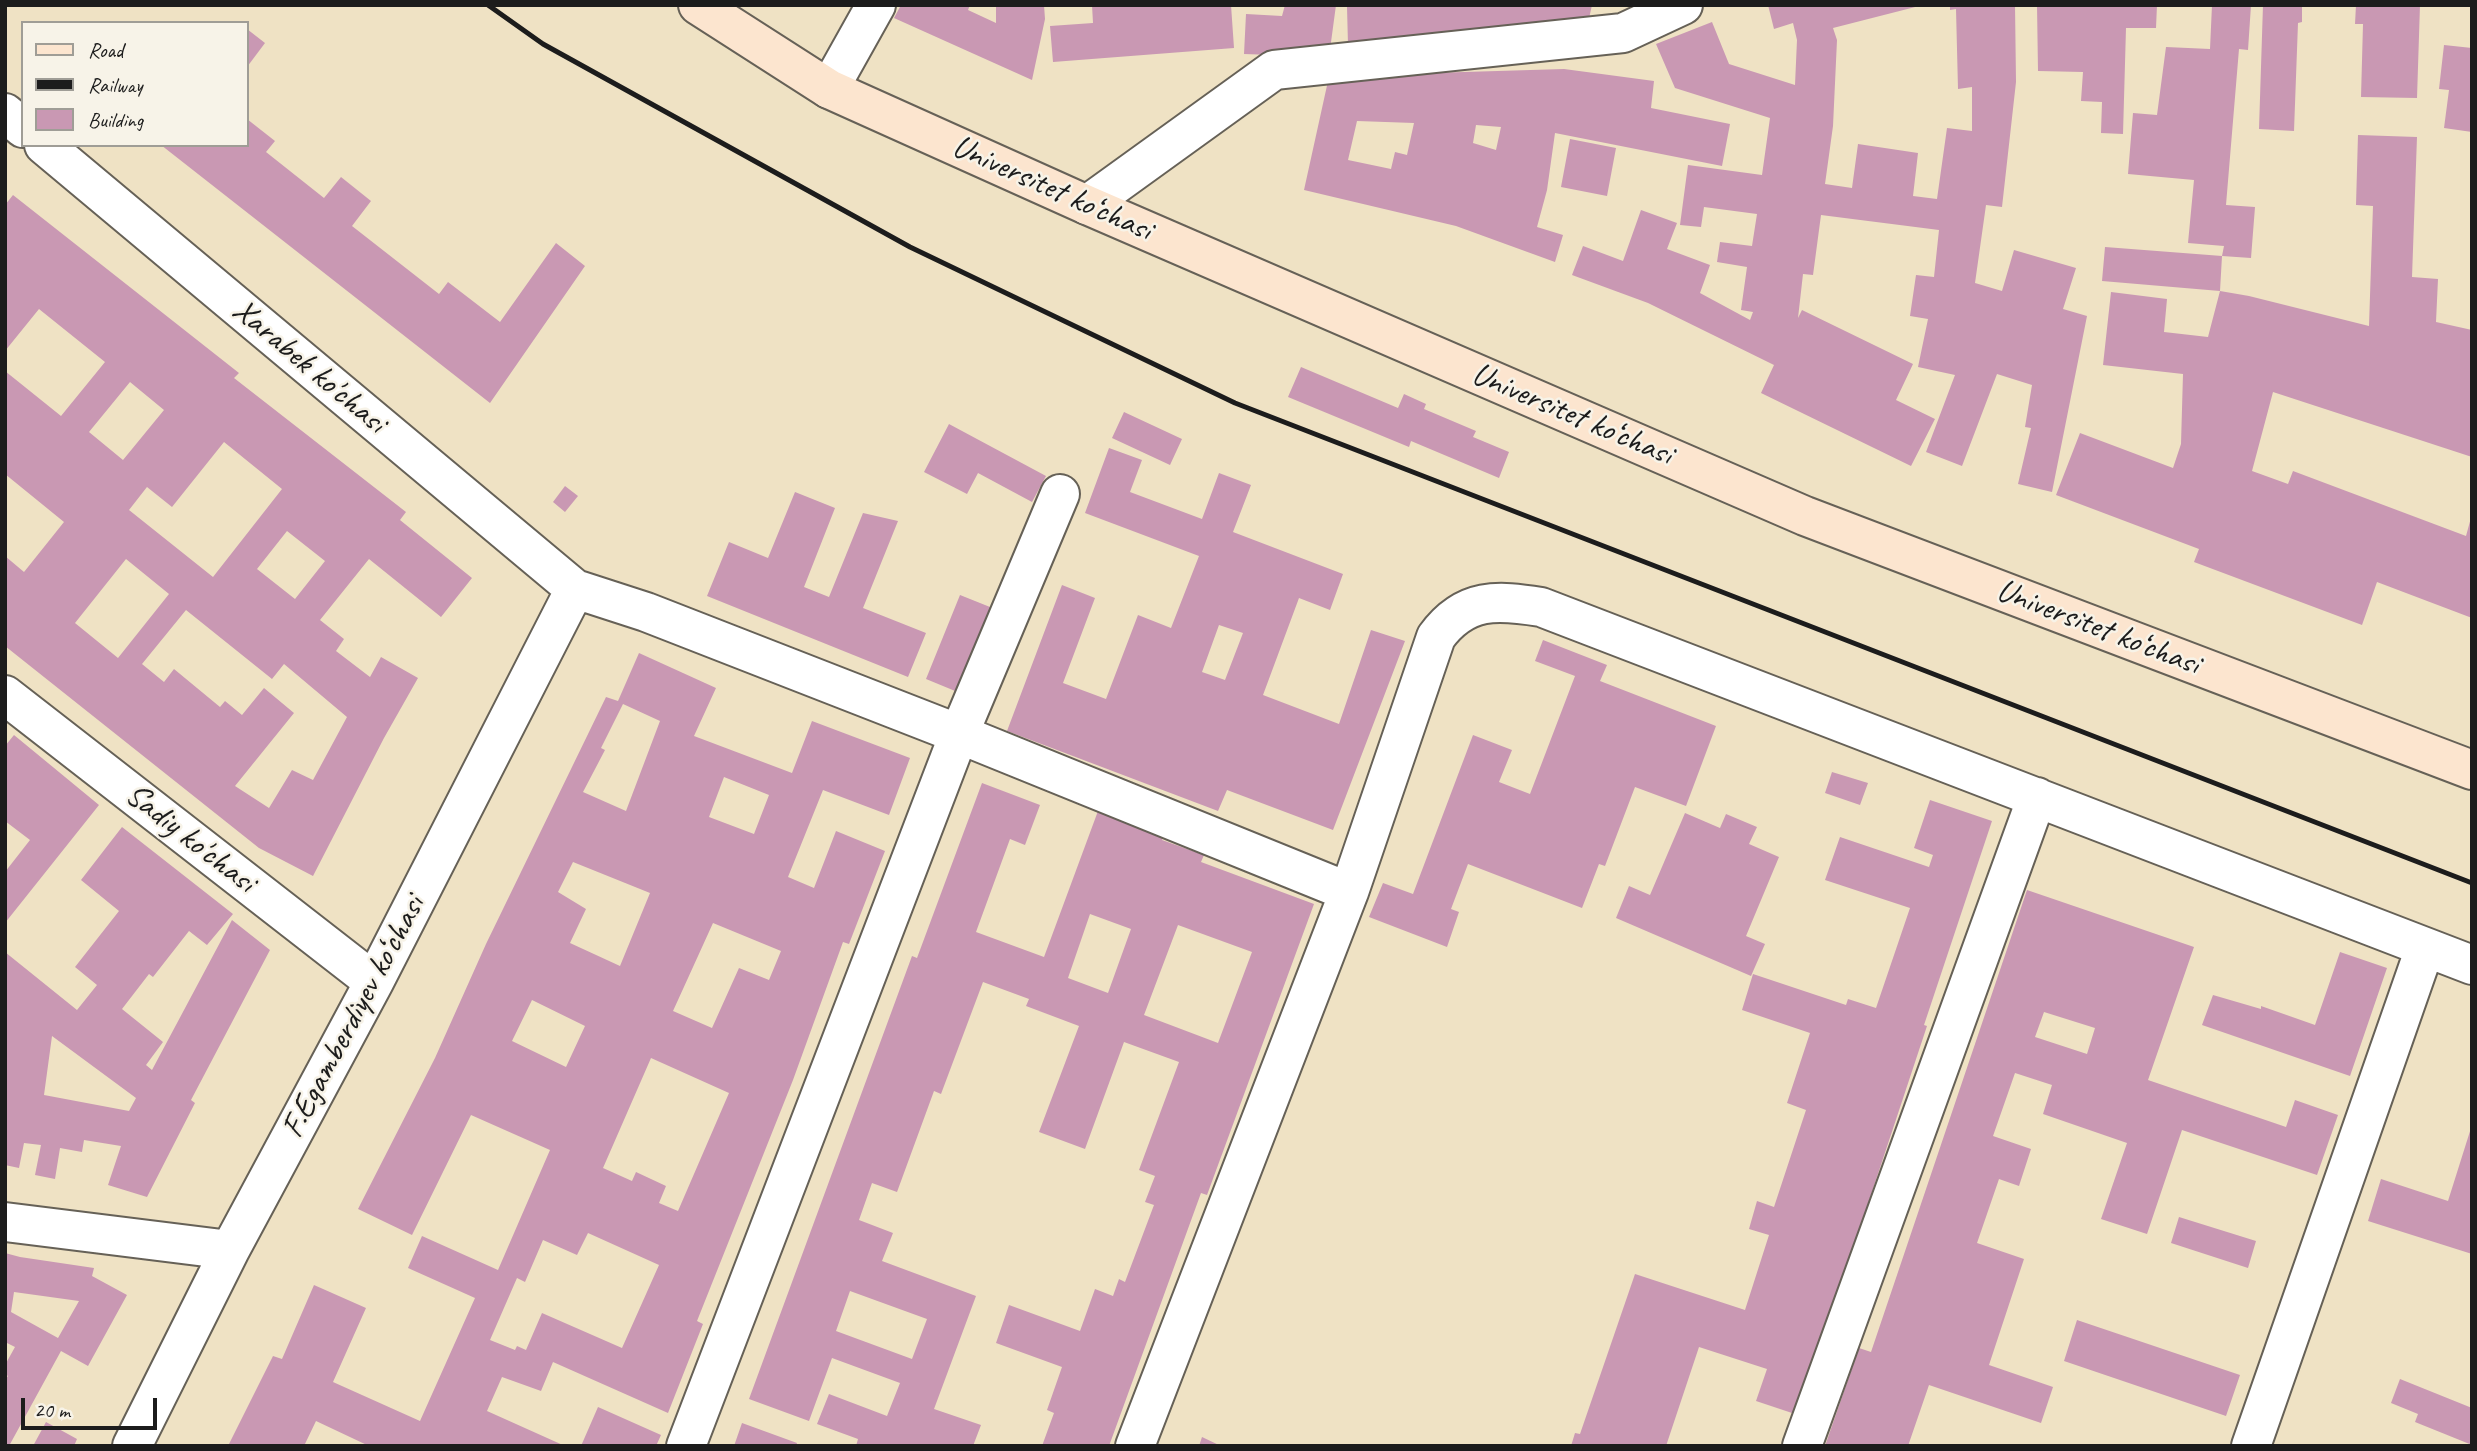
<!DOCTYPE html>
<meta charset="utf-8">
<style>
body{margin:0}
#map{position:relative;width:2477px;height:1451px;overflow:hidden;background:#efe2c4;font-family:Caveat,sans-serif}
canvas{display:block}
.frame{position:absolute;inset:0;border:7px solid #1c1c1c;pointer-events:none}
.legend{position:absolute;left:21px;top:21px;width:228px;height:126px;box-sizing:border-box;background:#f7f3e8;border:2px solid #9f9d96;margin:0;padding:9px 12px;list-style:none;font-size:21px;color:#1c1c1c}
.legend li{display:flex;align-items:center;gap:14px;height:35px}
.legend b{width:35px;border:2px solid #9f9d96}
.scale{position:absolute;left:21px;top:1398px;width:136px;height:32px;box-sizing:border-box;border:4px solid #1c1c1c;border-top:0;padding-left:9px;font-size:21px;line-height:24px;white-space:nowrap;color:#1c1c1c;-webkit-text-stroke:5px #f7f3e8;paint-order:stroke}
</style>
<div id="map">
<canvas width="2477" height="1451"></canvas>
<div class="frame"></div>
<ul class="legend">
<li><b style="height:9px;background:#fce5cf"></b>Road</li>
<li><b style="height:9px;background:#1c1c1c"></b>Railway</li>
<li><b style="height:19px;background:#c998b3"></b>Building</li>
</ul>
<div class="scale">20 m</div>
</div>
<script>
const g = document.querySelector('canvas').getContext('2d');
g.lineJoin = 'round';
function fillPath(path, color) {
  g.fillStyle = color;
  g.fill(path, 'evenodd');
}
function trace(path, color, width, dash) {
  g.strokeStyle = color;
  g.lineWidth = width;
  g.lineCap = dash ? 'butt' : 'round';
  g.setLineDash(dash || []);
  g.stroke(path);
}
function write(font, color, halo, rows, align = 'center') {
  g.font = font + ' Caveat,sans-serif';
  g.lineWidth = 5;
  g.setLineDash([]);
  g.textBaseline = 'middle';
  g.strokeStyle = halo;
  g.fillStyle = color;
  for (const [text, x, y, turn = 0] of rows) {
    g.save();
    g.translate(x, y);
    g.rotate((+turn || 0) * Math.PI / 180);
    g.textAlign = isNaN(turn) ? turn : align;
    if (halo) g.strokeText(text, 0, 0);
    g.fillText(text, 0, 0);
    g.restore();
  }
}
fillPath(new Path2D(`
 M901,5h69l-2,5 28,13v-18h48l1,14 -13,61 -138,-62z
 M1092,5h139l3,43 -181,14 -3,-36 43,-3z
 M1285,5h51l-7,52 -85,-3 2,-40 36,2z
 M1409,5h183l-4,18 -240,22 -1,-38z
 M1768,5h155l-90,23 4,12 -4,86 -8,58 27,4 6,-44 60,9 -5,43 24,3 10,-71 25,3v-44l-14,2 -2,-80 -6,1v-5h65l1,77 -14,125 -16,-2 -11,78 27,8 12,-41 62,18 -13,41 24,7 -35,176 -34,-8 13,-56 -6,-1 7,-42 -35,-11 -35,92 -36,-14 29,-77 -37,-8 10,-48 -18,-3 6,-41 18,2 5,-47 -118,-15 -8,60 -10,-1 -5,44 4,-8 111,54 -17,36 39,19 -24,47 -150,-73 13,-28 -126,-62 -76,-28 11,-29 40,15 18,-51 36,13 -10,26 43,16 -10,28 50,27 3,-8 -12,-2 6,-43 -30,-5 3,-20 32,4 5,-32 -53,-7 -3,20 -21,-2 8,-60 74,10 8,-57 -95,-30 -19,-44 56,-22 17,42 66,21 2,-45 -4,-17 -19,6z
 M2037,5h120l-1,23h-30l-3,106 -22,-1 1,-31 -21,-1 2,-29 -45,-1z
 M2212,5h39l-3,45 -9,-1 -13,156 29,2 -4,51 -29,-2 2,-10 -36,-3 6,-63 -66,-6 5,-61 24,2 9,-68 44,2z
 M2263,5h39v17l-4,1 -4,108 -35,-2z
 M2356,5h64l-3,93 -56,-1 2,-73h-8z
 M247,29l18,14 -18,24z
 M2444,45l28,3v84l-28,-4 5,-38 -10,-1z
 M1564,69l90,12 -3,27 79,16 -8,42 -167,-33 -8,57 -10,37 26,8 -8,27 -99,-36 -152,-36 24,-109 36,-6zM1357,121l57,2 -7,32 -12,-3 -4,17 -43,-9zM1476,125l25,2 -5,23 -23,-7z
 M247,119l28,22 -9,11 58,46 17,-21 30,24 -19,25 87,68 9,-12 52,40 56,-79 29,23 -95,137 -329,-258h86z
 M2358,135l59,2 -5,140 26,2 -2,43 36,8v127l-199,-65 -21,79 36,13 5,-13 173,65 6,-22v104l-95,-36 -15,43 -168,-63 5,-13 -143,-54 24,-62 93,35 8,-24 2,-70 -80,-9 8,-73 56,7 -3,33 44,5 12,-46 -118,-10 3,-34 117,9 -2,35 29,5 120,30 4,-120 -17,-1z
 M1570,139l46,9 -9,48 -46,-9z
 M13,195l226,178 -5,5 172,134 -6,8 72,58 -31,39 -72,-58 -49,61 24,19 -8,12 34,26 11,-20 37,21 -34,60 -71,138 -54,-28 -254,-202v-90l19,16 40,-50 -59,-48v-103l56,45 44,-54 -66,-53 -34,42v-146zM130,382l34,28 -41,50 -34,-28zM224,442l58,47 -69,88 -84,-67 18,-23 25,20zM287,531l38,30 -30,38 -38,-30zM126,559l43,35 -51,64 -43,-35zM186,610l86,69 12,-15 63,53 -34,63 -21,-10 -23,38 -34,-22 59,-73 -30,-25 -22,27 -17,-14 -5,6 -46,-38 -10,13 -22,-18z
 M1301,367l97,41 6,-14 22,10 -2,5 52,22 -3,6 36,15 -10,26 -88,-37 -2,6 -121,-50z
 M1124,412l58,27 -12,26 -58,-27z
 M949,424l97,52 -14,26 -54,-29 -11,21 -43,-22z
 M1109,448l33,12 -12,32 72,27 17,-46 32,12 -18,47 110,42 -13,36 -31,-12 -36,97 76,29 32,-94 34,11 -72,189 -106,-40 -9,21 -211,-80 55,-146 33,13 -32,85 43,16 32,-84 33,13 28,-72 -114,-43zM1219,625l24,8 -18,47 -23,-8z
 M565,486l13,10 -13,16 -12,-10z
 M795,492l40,16 -31,79 25,10 34,-84 35,8 -35,87 63,25 -18,44 -201,-81 22,-54 39,16z
 M960,595l35,14 -35,84 -34,-14z
 M1543,640l64,25 -7,16 116,45 -30,80 -51,-19 -30,79 -6,-2 -17,44 -114,-44 -17,45 8,3 -12,35 -78,-30 14,-34 30,11 60,-159 39,15 -13,32 31,12 45,-118 -40,-15z
 M639,653l77,35 -22,48 98,37 20,-52 98,37 -21,57 -66,-25 -35,87 26,11 22,-57 49,20 -36,93 -6,-2 -50,138 -96,241 6,3 -35,89 -115,-51 -12,29 -39,-14 -15,34 78,35h-196l-53,-25 -12,25h-76l45,-90 9,3 32,-74 52,23 -33,74 87,39 55,-123 -67,-30 14,-32 76,34 52,-120 -79,-35 -59,120 -54,-26 77,-151 51,-114 120,-247 12,4zM623,704l37,17 -34,90 -43,-19 22,-42 -4,-2zM724,777l45,18 -15,39 -45,-17zM573,862l77,31 -30,73 -50,-23 16,-34 -28,-17zM713,923l68,28 -12,29 -30,-12 -27,60 -39,-17zM532,1000l53,26 -19,41 -54,-26zM651,1058l78,35 -51,118 -19,-8 7,-17 -30,-14 -4,9 -29,-13zM588,1233l71,32 -37,83 -80,-35 -16,37 -9,-4 -2,4 -25,-10 27,-62 8,4 18,-42 34,15z
 M14,735l85,70 -94,118v-51l25,-32 -25,-19v-75z
 M1832,772l36,11 -8,22 -35,-12z
 M982,783l58,22 -15,40 -15,-6 -34,93 68,25 54,-146 66,24 -2,5 42,15 -3,7 113,42 -107,291 -6,-2 -92,253h-67l12,-33 -7,-3 15,-43 -66,-24 13,-38 71,26 15,-42 18,7 6,-17 6,3 29,-77 -9,-3 10,-26 -16,-6 40,-108 -55,-20 -39,107 -46,-17 40,-106 -53,-20 3,-7 -46,-17 -42,112 -7,-3 -37,101 -25,-9 -13,37 34,13 -11,28 94,35 -42,113 47,16 -8,21h-117l2,-7 -41,-15 12,-30 58,22 13,-33 -68,-25 -23,63 -60,-22 163,-443 5,2zM1090,914l41,15 -23,64 -40,-15zM1178,925l74,27 -34,91 -74,-28zM850,1291l77,28 -15,40 -76,-28z
 M1930,800l62,21 -68,204 3,1 -129,389 -42,-14 11,-32 -68,-22 -33,99h-95l4,-13 5,1 55,-160 110,36 24,-75 -20,-6 8,-28 17,6 32,-97 -19,-7 23,-70 -68,-23 11,-36 93,31 2,-6 28,9 34,-100 -85,-28 15,-43 89,30 4,-12 -19,-7z
 M1685,813l35,15 6,-14 31,13 -8,17 30,13 -33,79 19,8 -14,32 -135,-58 13,-32 21,9z
 M122,827l111,87 -26,31 -18,-14 -36,46 -4,-3 -27,35 41,33 -17,23 6,5 80,-150 38,30 -79,150 4,3 -48,94 -39,-12 13,-39 -37,-6 -2,12 -22,-4 -5,31 -20,-4 6,-30 -17,-2 -5,25 -14,-3v-213l72,58 20,-25 -22,-18 44,-56 -38,-31zM52,1036l84,62 -7,13 -85,-16z
 M2027,890l167,57 -46,133 138,47 9,-27 43,15 -21,60 -135,-45 -35,104 -46,-15 26,-76 -84,-29 9,-29 -37,-12 -22,63 38,13 -12,37 -20,-7 -22,64 47,16 -35,106 64,22 -12,36 -112,-38 -21,61h-83l34,-98 12,4zM2044,1012l51,16 -8,26 -52,-17z
 M2340,952l47,16 -37,108 -148,-51 11,-30 48,14v-3l54,19z
 M2471,1128l1,126 -104,-33 13,-42 67,22z
 M2179,1217l77,24 -8,27 -77,-25z
 M5,1253l15,4 74,11 -2,8 35,19 -39,71 -27,-15 -52,95h-4v-66l3,-4 -3,-2v-9l10,-18 -10,-5zM14,1292l65,9 -21,37 -47,-26z
 M2077,1320l163,55 -14,41 -162,-55z
 M2400,1379l72,29v37l-57,-23 3,-8 -27,-11z
 M598,1407l63,28 -5,11h-75z
 M46,1422l31,17 -3,7h-41z
 M742,1423l55,20 -1,3h-62z
 M1202,1437l19,9h-22z`), '#c998b3');
const minor = new Path2D(`
 M5,113l18,15
 M44,145l531,444 71,23 313,122 390,158 -214,554
 M1087,205l187,-135 349,-37 60,-28
 M5,695l369,287
 M1349,892l87,-255c29,-40 62,-37 105,-30l931,358
 M5,1222l225,28
 M132,1446l98,-196 144,-268 201,-393
 M686,1446l273,-712 101,-240
 M1802,1446l235,-649
 M2251,1446l174,-498`);
const tertiary = new Path2D(`
 M829,89l47,-84`);
const secondary = new Path2D(`
 M698,5l131,84 258,116 718,311 667,254`);
trace(minor, '#666157', 42);
trace(tertiary, '#666157', 42);
trace(secondary, '#666157', 42);
trace(minor, '#fff', 38);
trace(tertiary, '#fff', 38);
trace(secondary, '#fce5cf', 38);
trace(new Path2D(`
 M488,5l55,39 367,203 325,156 1237,480`), '#1c1c1c', 5);
write('33px', '#1c1c1c', '#f7f3e8', [
 ["Universitet kо‘chasi",1052,189,24],
 ["Xarabek ko'chasi",309,367,40],
 ["Universitet kо‘chasi",1572,415,23],
 ["Universitet kо‘chasi",2098,628,21],
 ["Sadiy ko'chasi",190,839,38],
 ["F.Egamberdiyev kо‘chasi",354,1017,-62]
]);
</script>
